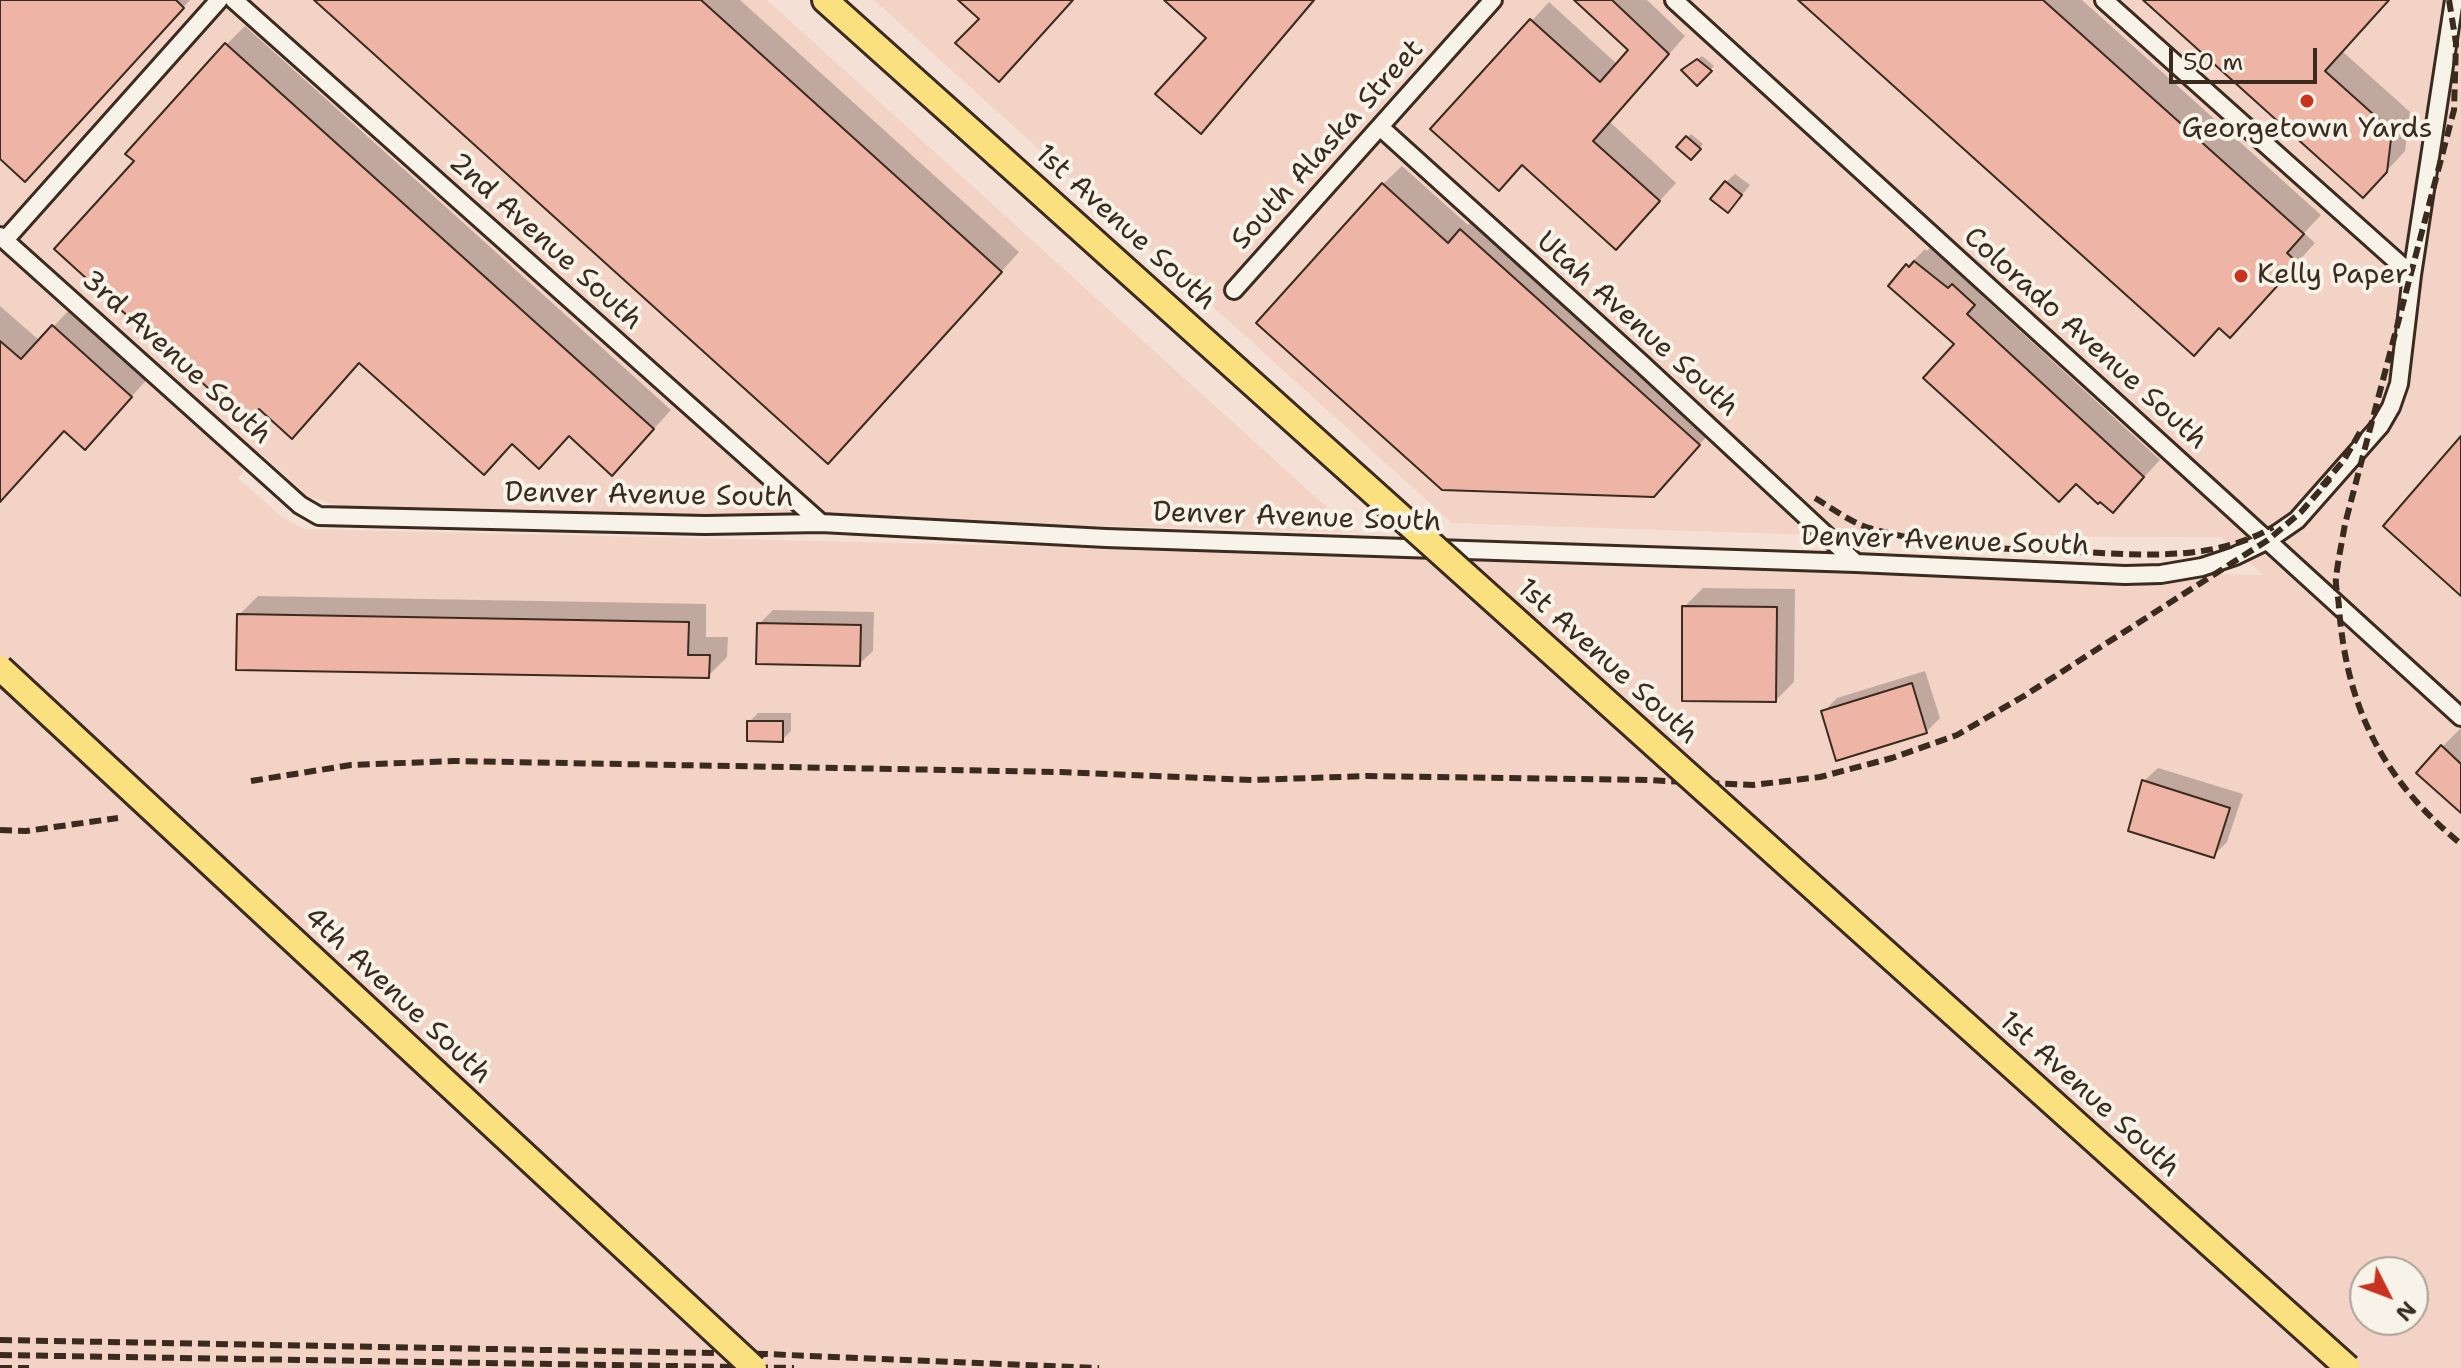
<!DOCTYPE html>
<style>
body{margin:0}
#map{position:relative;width:2461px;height:1368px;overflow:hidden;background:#f4e0d4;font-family:"Shantell Sans",sans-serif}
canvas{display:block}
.north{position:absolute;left:2349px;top:1256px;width:80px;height:80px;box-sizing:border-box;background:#f7f3e8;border:2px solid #aca397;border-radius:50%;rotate:132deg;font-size:22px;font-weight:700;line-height:32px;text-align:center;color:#3b2a1e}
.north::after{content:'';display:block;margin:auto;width:28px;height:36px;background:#c8321e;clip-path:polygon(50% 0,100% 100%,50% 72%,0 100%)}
.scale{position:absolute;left:2169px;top:48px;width:148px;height:36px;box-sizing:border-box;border:4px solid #3b2a1e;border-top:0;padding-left:10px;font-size:24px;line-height:28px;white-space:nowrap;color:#3b2a1e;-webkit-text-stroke:6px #f7f3e8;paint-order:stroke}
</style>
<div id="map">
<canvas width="2461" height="1368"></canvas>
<div class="north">N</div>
<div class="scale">50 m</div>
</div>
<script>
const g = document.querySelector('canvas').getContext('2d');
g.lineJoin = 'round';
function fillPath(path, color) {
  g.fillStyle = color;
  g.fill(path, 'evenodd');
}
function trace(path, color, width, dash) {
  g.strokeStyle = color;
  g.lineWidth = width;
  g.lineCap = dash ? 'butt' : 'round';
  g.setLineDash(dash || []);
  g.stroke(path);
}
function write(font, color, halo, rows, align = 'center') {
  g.font = font + ' "Shantell Sans",sans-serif';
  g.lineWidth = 8;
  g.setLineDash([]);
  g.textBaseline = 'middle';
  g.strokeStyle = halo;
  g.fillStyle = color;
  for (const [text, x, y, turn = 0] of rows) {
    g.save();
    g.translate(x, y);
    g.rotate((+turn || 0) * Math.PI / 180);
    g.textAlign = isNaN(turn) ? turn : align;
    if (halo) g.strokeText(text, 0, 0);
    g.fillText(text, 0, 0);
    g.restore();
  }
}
fillPath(new Path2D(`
 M0,0h767l587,532 -1012,-25 -33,-10 -50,-45 -21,26 44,39 23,12 1958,46 -42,-38 -376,-1 -393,-13 -578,-523h1587v1368h-2461zM2365,1272h48v48h-48z`), '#f2d3c6');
fillPath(new Path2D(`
 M0,0h190l-147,161 -43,-5z
 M317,0h423l279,252 -172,191z
 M1167,0h149l-97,113 -10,-75z
 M1577,0h70l38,36 -75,86 66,61 -43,47 -110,-67 -90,-34 116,-127 69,63 13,-15z
 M1801,0h281l239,215 -17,18 11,10 -67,74z
 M2146,0h242l-46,51 68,61 -5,39 -24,26z
 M245,26l426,384 -40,44 -271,-92 -101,45 -76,-48 -47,-198 90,-116z
 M1702,56l12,10 -17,18 -9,-17z
 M1691,134l12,10 -12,14 -12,-11z
 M1402,166l66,59 12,-13 237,213 -45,50 -289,-291z
 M1735,174l15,11 -14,17 -10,-20z
 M1932,245l58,42 -8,9 178,164 -31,33 -172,-149 -49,-78 17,-17 2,2z
 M0,306l40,35 31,-33 78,69 -46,52h-38l-65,72z
 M1703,588l92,1 -1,93 -18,18 -92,-93z
 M258,596l448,8v33h22l-1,20 -19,19 -469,-61z
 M773,610l101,2 -1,39 -14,13 -100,-40z
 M1925,671l15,47 -14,14 -103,-20 14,-14z
 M758,713h33v18l-9,9 -33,-18z
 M2461,728v82l-19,-63z
 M2158,768l85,26 -16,48 -14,14 -69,-75z`), '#0003');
const building = new Path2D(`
 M0,0h176l8,8 -159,174 -25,-23z
 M314,0h387l301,272 -174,192z
 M958,0h115l-74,82 -44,-39 24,-24z
 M1164,0h150l-113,134 -46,-40 51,-56z
 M1574,0h38l57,54 -76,87 67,60 -44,49 -94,-85 -23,26 -69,-62 100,-110 70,63 28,-32z
 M1798,0h245l261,234 -17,19 11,10 -68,75 -11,-10 -25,28z
 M2143,0h246l-64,71 67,60 -5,41 -24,26z
 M225,43l429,386 -42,47 -43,-40 -30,33 -27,-25 -28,31 -125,-112 -67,76 -33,-30 -12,14 -69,-62 3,-2 -24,-22 -3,3 -100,-91 80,-88 -9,-7z
 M1697,59l15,12 -15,15 -16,-16z
 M1686,136l15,13 -10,11 -15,-13z
 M1725,181l17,14 -14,18 -18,-14z
 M1382,183l66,60 12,-14 240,216 -46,52 -212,-7 -186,-167z
 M1914,261l34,27 4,-4 23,21 -8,9 177,163 -31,36 -13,-11 -2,2 -22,-20 -17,18 -136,-124 31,-34 -66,-58 18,-22 3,3z
 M52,325l80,72 -47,53 -21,-19 -64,71v-161l21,18z
 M2461,436v160l-78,-70z
 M1682,606l95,1 -1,95 -94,-1z
 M237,614l452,8 -1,33h22l-1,23 -473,-8z
 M757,623l104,2 -1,41 -104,-2z
 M1912,683l15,50 -91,28 -15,-50z
 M747,721h36v21l-36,-1z
 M2441,745l20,19v49l-45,-40z
 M2142,780l88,28 -16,50 -86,-27z`);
fillPath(building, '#eeb4a6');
trace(building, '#3b2a1e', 2);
const minor = new Path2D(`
 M234,0l587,523
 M1674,0l787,717
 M2104,0l308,275
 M1380,127l262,237 214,199
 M0,236l300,269 19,11 386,9 116,-2 285,15 750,25 269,12 36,-1 41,-7 33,-11 33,-16 29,-20 83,-94 11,-19 8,-23 13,-109 42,-275
 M5,240l214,-240
 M1234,290l259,-290`);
const primary = new Path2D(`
 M825,0l173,155`);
trace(minor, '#3b2a1e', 22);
trace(primary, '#3b2a1e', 30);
trace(minor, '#f7f3e8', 16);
trace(primary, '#fbe080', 24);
trace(new Path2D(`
 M2449,0l7,43 -2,67 -109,414c-3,18 -7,36 -9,54 -1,10 3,20 3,30 8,101 44,172 122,236
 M2322,486l22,-26 19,-33
 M1815,498c17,10 35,24 54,30 63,18 128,21 194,23 68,3 148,13 210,-24
 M251,781l100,-16 103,-4 606,11 193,8 115,-4 278,4 107,5 67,-8 72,-19 65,-23 67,-39 244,-156 33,-28 29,-33
 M0,830l26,1 92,-13
 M0,1340l765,14 334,14
 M0,1355l794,13
 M0,1368h29`), '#3b2a1e', 6, [12, 6]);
const primaryBridge = new Path2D(`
 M998,155l1350,1213
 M0,668l754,700`);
trace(primaryBridge, '#3b2a1e', 30, []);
trace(primaryBridge, '#fbe080', 24);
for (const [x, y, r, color] of [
 [2307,101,8,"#c8321e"],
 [2241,276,8,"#c8321e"]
]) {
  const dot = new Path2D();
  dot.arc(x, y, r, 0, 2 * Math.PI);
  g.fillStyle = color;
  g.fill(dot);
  trace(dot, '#f7f3e8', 3);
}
write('28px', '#3b2a1e', '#f7f3e8', [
 ["Georgetown Yards",2307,130],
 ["Kelly Paper",2257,276,"left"]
]);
write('28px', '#3b2a1e', '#f7f3e8', [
 ["South Alaska Street",1328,145,-48],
 ["1st Avenue South",1125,228,42],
 ["2nd Avenue South",545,242,42],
 ["Utah Avenue South",1637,325,42],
 ["Colorado Avenue South",2085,339,42],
 ["3rd Avenue South",176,358,42],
 ["Denver Avenue South",649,496,1],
 ["Denver Avenue South",1297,518,2],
 ["Denver Avenue South",1945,542,2],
 ["1st Avenue South",1607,662,42],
 ["4th Avenue South",397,996,43],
 ["1st Avenue South",2089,1095,42]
]);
</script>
